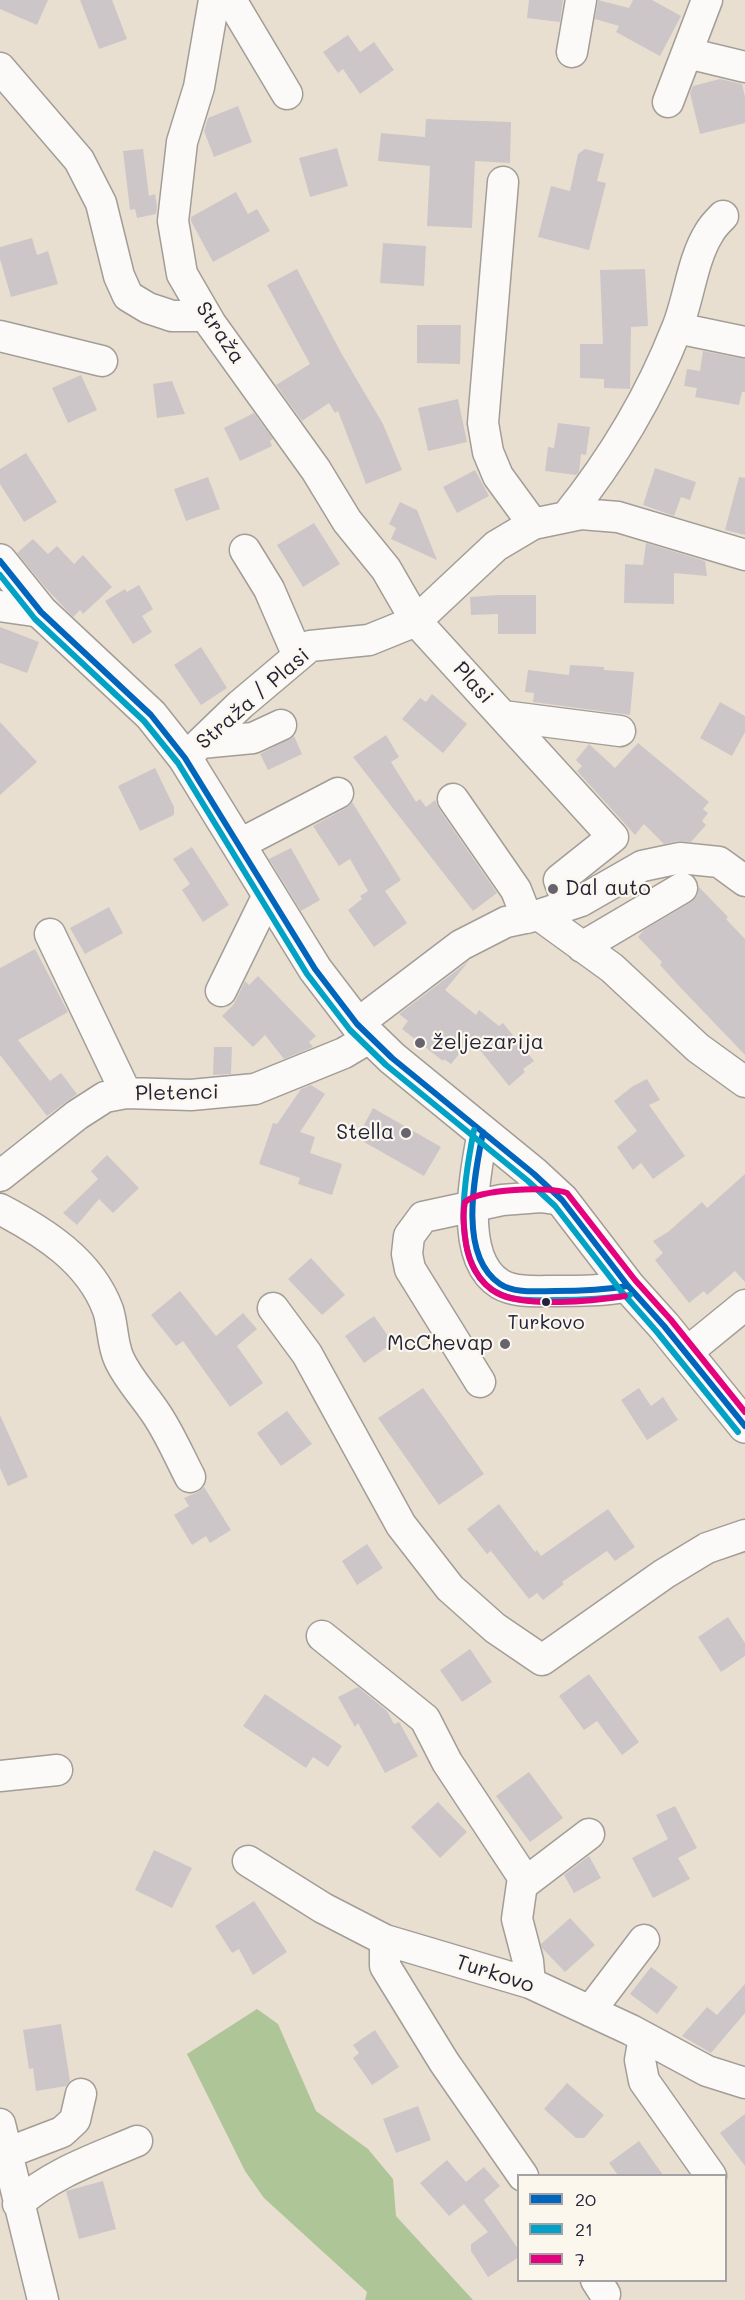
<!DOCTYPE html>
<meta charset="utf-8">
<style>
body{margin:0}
#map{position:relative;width:745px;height:2300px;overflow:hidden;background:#e8dfd0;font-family:Mali,sans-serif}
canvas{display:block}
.legend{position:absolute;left:517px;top:2174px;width:210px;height:108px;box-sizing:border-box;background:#fbf7ec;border:2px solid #a4a2a5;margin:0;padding:8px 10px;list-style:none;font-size:18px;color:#22223b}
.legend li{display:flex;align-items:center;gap:12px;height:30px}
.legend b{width:30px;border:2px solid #a4a2a5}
</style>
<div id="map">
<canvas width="745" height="2300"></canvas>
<ul class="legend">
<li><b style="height:8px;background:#0065bd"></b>20</li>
<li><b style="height:8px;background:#02a2c7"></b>21</li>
<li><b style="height:8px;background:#e5007d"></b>7</li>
</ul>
</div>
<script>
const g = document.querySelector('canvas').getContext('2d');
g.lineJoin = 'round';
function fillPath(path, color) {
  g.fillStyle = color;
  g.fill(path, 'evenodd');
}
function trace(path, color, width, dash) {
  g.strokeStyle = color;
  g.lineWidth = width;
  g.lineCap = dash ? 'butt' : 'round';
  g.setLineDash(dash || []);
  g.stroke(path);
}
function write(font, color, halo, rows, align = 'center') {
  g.font = font + ' Mali,sans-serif';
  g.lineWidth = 4.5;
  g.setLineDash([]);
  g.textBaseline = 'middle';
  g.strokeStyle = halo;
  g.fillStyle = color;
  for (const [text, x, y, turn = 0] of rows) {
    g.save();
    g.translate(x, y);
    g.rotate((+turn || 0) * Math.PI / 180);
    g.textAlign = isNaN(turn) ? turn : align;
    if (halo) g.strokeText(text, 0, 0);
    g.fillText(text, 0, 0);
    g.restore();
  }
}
fillPath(new Path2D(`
 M257,2009l21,15 38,87 52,38 25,30 3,37 77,84h-108l2,-8 -103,-94 -19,-27 -58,-117z`), '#aec597');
fillPath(new Path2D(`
 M0,0h48l-11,25 -37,-16z
 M80,0h32l15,39 -28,10z
 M529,0h34l-3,22 -33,-4z
 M598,0l31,8 4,-8h19l29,16 -21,40 -44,-24 3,-6 -24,-7z
 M348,35l12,17 14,-10 20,28 -34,24 -17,-25 -5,4 -15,-21z
 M720,79l22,5 3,13v26l-45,11 -10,-41 3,-7z
 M238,106l14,36 -38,15 -10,-26 4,-13z
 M426,119l85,3 -1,41 -35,-2 -3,67 -45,-2 3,-60 -52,-5 3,-28 44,4z
 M337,148l11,38 -38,11 -11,-39z
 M143,149l6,47 6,-2 2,12 -1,8 -19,4 -2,-9 -5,1 -7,-59z
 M585,149l19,5 -7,27 9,2 -17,67 -51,-13 13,-51 19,5 8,-37z
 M236,192l12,22 9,-5 13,22 -57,31 -22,-41v-4z
 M32,238l5,17 11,-4 10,33 -47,13 -11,-38v-12z
 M383,243l43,3 -2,40 -44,-3z
 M297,269l43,82 43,73 19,46 -36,14 -28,-73 -3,2 -6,-10 -27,18 -26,-36 34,-21 -43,-79z
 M645,269l3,57 -17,1 -1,62 -26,-1v-9l-24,-1v-34h23l-3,-74z
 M417,325h44l-1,39 -43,-1z
 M703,351l42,8v33h-3l-3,13 -44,-8 2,-9 -13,-2 3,-17 13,2z
 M81,375l16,35 -29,13 -16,-35z
 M172,381l13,33 -28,4 -4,-34z
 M458,399l9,43 -39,9 -10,-43z
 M254,413l19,26 -3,2 2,5 -32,15 -16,-33z
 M558,423l32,4 -4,28 -5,-1 -2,18 -3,3 -31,-4 3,-24 6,1z
 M26,453l31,49 -33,20 -24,-38v-15z
 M655,468l41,14 -6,18 -9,-3 -7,19 -31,-11z
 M475,470l14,26 -32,17 -14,-26z
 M208,477l12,32 -34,12 -12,-32z
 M739,477l6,1v57l-20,-5z
 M400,502l17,8 20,50 -46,-21 5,-11 -7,-4z
 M314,523l26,41 -37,23 -26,-42z
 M33,539l15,15 9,-8 17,18 9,-9 29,32 -29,27 -3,-4 -7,7 -29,-31 -27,-33z
 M646,543l59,18 2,15 -33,-3v31l-50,-1 1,-39 18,1z
 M139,585l14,24 -11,7 10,16 -19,12 -28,-43 20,-12 2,3z
 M497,595h39v39h-38v-20l-27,1 -1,-18z
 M0,627l39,15 -12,31 -27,-10z
 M201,647l26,41 -26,17 -27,-40z
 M570,665l34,2v3l30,2 -4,43 -97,-13 1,-9 -9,-1 3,-22 41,5z
 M432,694l35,30 -24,29 -41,-34 18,-21 6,4z
 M720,702l25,14v16l-13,24 -32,-18z
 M0,722l37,40 -37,33z
 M386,735l13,22 -8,5 25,40 4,-3 6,8 9,-7 4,9 58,84 -24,18 -120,-154z
 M294,736l8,18 -34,16 -8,-16z
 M638,743l71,59 -6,7 5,4 -6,8 4,4 -15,17 -14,-1 -13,3 -20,-20 -9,11 -58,-64 5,-5 -6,-6 13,-16 26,24z
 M155,768l19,39v8l-34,16 -22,-45z
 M352,802l49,78 -16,11 22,32 -33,24 -26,-37 14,-11 -2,-3 8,-5 -18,-32 -11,7 -26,-40 33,-18z
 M192,847l37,58 -26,17 -21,-32 8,-6 -17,-25z
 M291,848l29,52 -19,11 -32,-52z
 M699,887l29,30 -2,2 19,20v116l-66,-69 -19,-21 2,-3 -24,-25 6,-7 47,-28 6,-6z
 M109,907l14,26 -38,21 -15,-26z
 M35,949l33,63 -50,28 32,41 11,-8 16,21 -30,22 -47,-61v-87z
 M469,961l-24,29 31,25 3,-5 20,16 4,-3 31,38 -11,8 2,3 -16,14 -38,-47 -20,25 -7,-5 -1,2 -41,-32 6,-8 -9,-7z
 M258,976l58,60 -7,6 4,5 -29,12 -19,-24 -12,12 -31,-31 12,-12 11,-23 4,4z
 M214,1047h18l-1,27 -18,1z
 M647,1079l13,21 -11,5 36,51 -32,23 -12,-16 -8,7 -16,-23 20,-16 -23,-30 19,-15z
 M311,1085l14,9 -25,38 15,5 -5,16 32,11 -10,31 -34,-11 2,-6 -41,-14 14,-41 4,1 24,-35z
 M373,1108l68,39 -17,29 -67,-38z
 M107,1155l32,33 -26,25 -14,-14 -22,26 -14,-12 35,-34 -7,-8z
 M745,1174v108l-10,-11 -28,24 -3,-4 -15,12 -34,-43 8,-7 -10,-12 15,-9 34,-30 5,6z
 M311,1258l34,37 -23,20 -34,-36z
 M180,1291l36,45 27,-23 14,16 -20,17 26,37 -33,24 -47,-66 -7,5 -25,-31z
 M374,1316l19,27 -29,20 -19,-27z
 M423,1388l61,86 -45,31 -61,-87z
 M639,1388l12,18 12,-9 15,23 -31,20 -26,-40z
 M287,1411l25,33 -31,22 -24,-33z
 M0,1415l28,62 -20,9 -8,-18z
 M204,1487l27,43 -21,13 -4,-7 -14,9 -18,-30 15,-9 -5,-8 14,-6z
 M499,1504l36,48 2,-2 4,6 67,-47 27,38 -20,14 -8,-10 -45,31 2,2 -21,16 -6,-7 -8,6 -38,-48 -4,3 -20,-25z
 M367,1544l16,24 -26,17 -15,-24z
 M728,1617l17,26v13l-24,16 -23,-35z
 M470,1649l22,33 -30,20 -22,-32z
 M589,1674l50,68 -17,13 -25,-34 -13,9 -25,-34z
 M358,1687l29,24 7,13 5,-2 19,34 -33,17 -27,-50 -3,4 -17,-30z
 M265,1694l77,52 -14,21 -15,-10 -7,11 -63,-42z
 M529,1772l34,46 -33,24 -34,-46z
 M438,1802l29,30 -27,26 -29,-31z
 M675,1806l22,42 -19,10 12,21 -37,19 -21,-40 36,-19 -12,-24z
 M154,1850l38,18 -20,40 -37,-18z
 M589,1856l12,22 -27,15 -10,-18z
 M254,1901l33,51 -34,23 -14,-26 -7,4 -17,-27z
 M570,1918l25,27 -30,27 -23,-24 -1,-4z
 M651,1967l27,20 -21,27 -27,-20z
 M745,1984v29l-34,40 -29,-17 25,-29 10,8z
 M61,2024l9,57 -4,5 -30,5 -3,-23 -4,1 -6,-39z
 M375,2030l24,37 -27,18 -19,-27 6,-5 -6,-8z
 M567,2083l37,32 -20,23h-8l-32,-29z
 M418,2106l13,34 -35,13 -13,-34z
 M745,2114v52l-25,-33z
 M639,2141l24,34h-45l-9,-12z
 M447,2160l19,22 18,-15 16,19 -16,14 35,50v7l-31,20 -17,-26v-7l17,-12 -24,-28 -15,12 -29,-33z
 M103,2181l13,48 -37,10 -13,-48z`), '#cdc6c8');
const minor = new Path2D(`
 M214,0l-15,87 -17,55 -9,79 9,53 29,50 105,146 31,51 39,48 30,52 197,216 -54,43 9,25
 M228,0l6,5 53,89
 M572,52l9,-52
 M687,53l58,14
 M0,68l79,92 22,43 18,73 9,20 20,12 24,8h34
 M668,102l39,-102
 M503,182l-20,241 5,29 10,24 35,48
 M677,328l68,14
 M0,336l102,25
 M566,517c46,-57 84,-120 111,-189 12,-29 15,-68 32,-95 3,-6 9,-12 14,-17
 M245,550l24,39 29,67
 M0,606l41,6
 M503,716l117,15
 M201,743l52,-5 28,-13
 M185,758l55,-53 70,-59 59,-6 47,-19 80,-75 37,-22 48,-10 37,3 127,38
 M453,799l63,91 11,28
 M238,845l100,-52
 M539,915l73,53 86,80 47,34
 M50,934l76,159
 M582,947l100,-59
 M221,991l47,-96
 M357,1024l104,-79 45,-23 33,-7 42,-14 61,-35 38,-8 39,4 26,19
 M483,1132c-8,40 -25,126 17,152 15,9 38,7 55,7 25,0 49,0 73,-5
 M0,1176l77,-61 28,-18 21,-4 65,2 64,-6 89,-36 25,-15
 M0,1209c44,23 90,52 108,101 5,15 4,34 11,49 9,20 24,35 36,53 14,20 24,44 35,65
 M273,1308l34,46 94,171 49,63 45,40 47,32 122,-86 43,-26 38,-13
 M686,1353l59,-48
 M480,1382l-70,-113 -3,-15 2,-18 14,-19 79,-17 39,-3 21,3
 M322,1636l103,83 22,43 76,115 -6,42 11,42 2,22
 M0,1776l57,-6
 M248,1861l75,47 62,32 145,43 101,47 76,41 38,12
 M522,1885l67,-51
 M385,1940v26l59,96 79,114
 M590,2011l54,-71
 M644,2037l-4,23 4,21 67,95
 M0,2124l43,176
 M7,2153l55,-21 13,-12 6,-26
 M18,2204c34,-31 77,-45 119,-63
 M596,2280l9,14`);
const major = new Path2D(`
 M0,561l41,51 110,103 34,43 130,211 42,55 35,34 142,116 28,26 66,86 36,40 81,100`);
trace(minor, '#a29d97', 33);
trace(major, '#a29d97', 36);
trace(minor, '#fcfaf8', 30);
trace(major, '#fcfaf8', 33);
trace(new Path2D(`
 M0,561l41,51 110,103 34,43 130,211 42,55 35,34 142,116 28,26 66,86 36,40 81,100
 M483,1132c-8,42 -26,123 17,152 15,10 38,7 55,7 24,0 49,-1 73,-5`), '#0065bd', 6);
trace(new Path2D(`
 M0,575l35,44 109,102 34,42 129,211 43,56 36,35 142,116 27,25 66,85 36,41 81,100
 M474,1130c-9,45 -28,142 28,165 17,7 36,5 54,5 25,0 49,-1 74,-5`), '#02a2c7', 6);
trace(new Path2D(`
 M625,1296c-32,5 -100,12 -128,-3 -18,-10 -28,-30 -31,-49 -2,-13 -4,-30 -1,-42 14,-13 84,-16 102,-9l68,87 36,40 74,92`), '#e5007d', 6);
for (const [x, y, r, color] of [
 [553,889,6,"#67646f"],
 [420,1043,6,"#67646f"],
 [406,1133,6,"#67646f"],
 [546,1302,5,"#22223b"],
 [505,1344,6,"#67646f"]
]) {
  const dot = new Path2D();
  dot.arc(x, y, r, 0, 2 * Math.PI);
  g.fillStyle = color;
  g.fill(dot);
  trace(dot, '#fbf7ec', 2);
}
write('20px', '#22223b', '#fbf7ec', [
 ["Turkovo",546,1323]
]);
write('21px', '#22223b', '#fbf7ec', [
 ["Straža",220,333,56],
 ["Plasi",473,683,48],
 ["Straža / Plasi",253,699,-41],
 ["Pletenci",177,1093,-1],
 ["Turkovo",495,1974,18]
]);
write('21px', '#22223b', '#fbf7ec', [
 ["Dal auto",565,889],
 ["željezarija",432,1043],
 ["Stella",394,1133,"right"],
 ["McChevap",493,1344,"right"]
], 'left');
</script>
